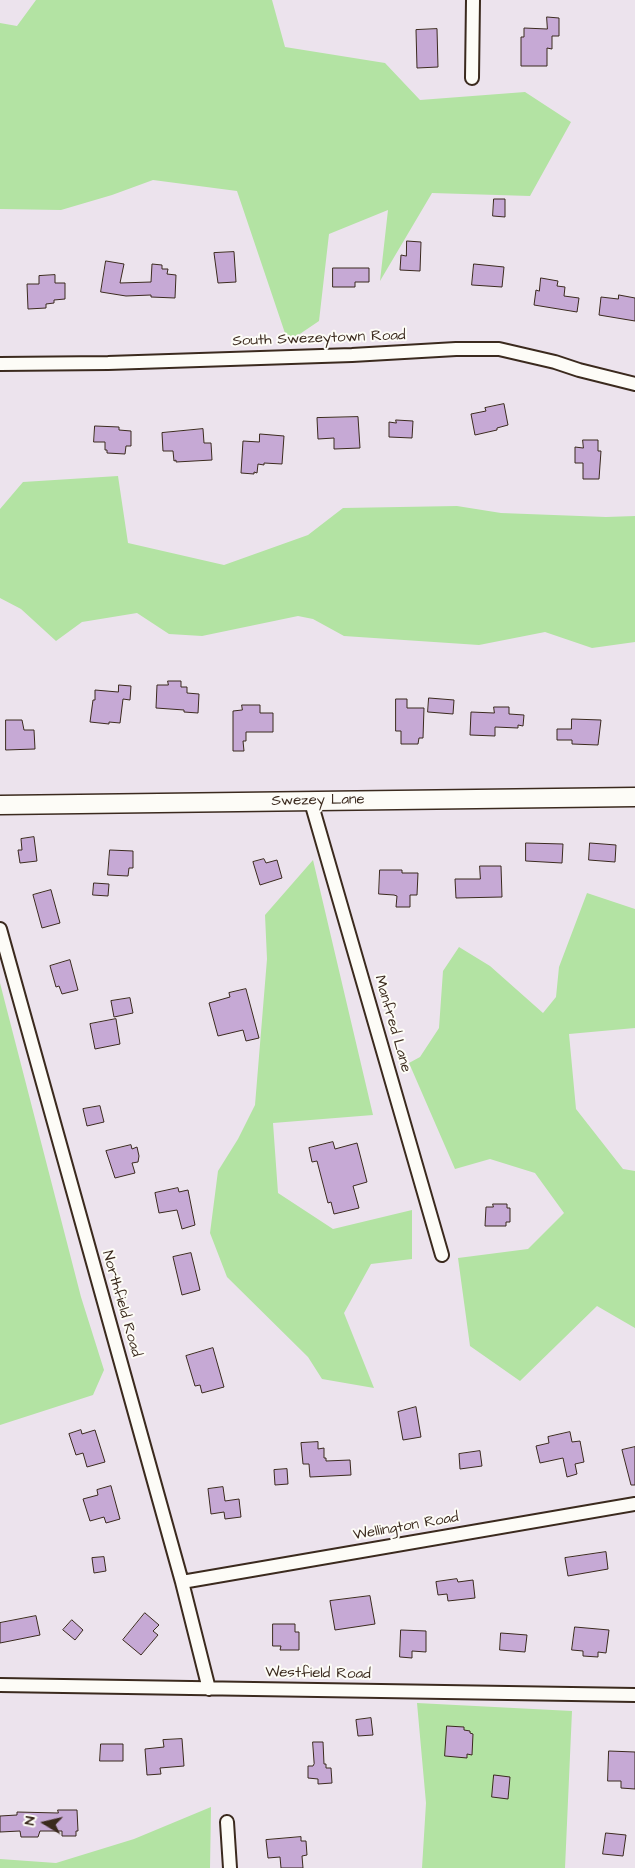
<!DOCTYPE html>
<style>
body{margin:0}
#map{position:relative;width:635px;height:1868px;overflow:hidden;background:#ece3ed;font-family:"Architects Daughter",sans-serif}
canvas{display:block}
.north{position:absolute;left:20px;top:1798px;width:50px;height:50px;-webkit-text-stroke:4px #fdfcf7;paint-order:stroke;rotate:279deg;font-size:14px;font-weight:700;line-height:20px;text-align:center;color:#3b2a1e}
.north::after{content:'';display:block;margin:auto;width:18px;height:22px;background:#3b2a1e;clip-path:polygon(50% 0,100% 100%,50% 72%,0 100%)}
</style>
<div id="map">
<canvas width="635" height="1868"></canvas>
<div class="north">N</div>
</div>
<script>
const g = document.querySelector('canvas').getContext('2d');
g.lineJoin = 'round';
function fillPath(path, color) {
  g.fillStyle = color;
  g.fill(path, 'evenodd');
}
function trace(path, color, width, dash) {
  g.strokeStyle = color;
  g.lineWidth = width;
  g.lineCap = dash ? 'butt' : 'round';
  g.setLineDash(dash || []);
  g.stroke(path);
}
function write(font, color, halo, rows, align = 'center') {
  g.font = font + ' "Architects Daughter",sans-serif';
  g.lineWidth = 4;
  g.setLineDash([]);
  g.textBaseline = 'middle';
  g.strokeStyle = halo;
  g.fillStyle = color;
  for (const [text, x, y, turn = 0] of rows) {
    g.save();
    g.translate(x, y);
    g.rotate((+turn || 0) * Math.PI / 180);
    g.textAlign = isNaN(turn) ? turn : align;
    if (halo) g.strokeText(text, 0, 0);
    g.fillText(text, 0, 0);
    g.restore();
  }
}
fillPath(new Path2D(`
 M36,0h236l13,47 100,16 35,37 105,-8 46,30 -41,74 -98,-3 -52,88 8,-71 -59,24 -10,87 -31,21 -51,-151 -84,-11 -41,15 -51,15 -61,-1v-186l17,3z
 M118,476l10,67 96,22 84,-30 35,-27 114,-2 44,7 105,4 29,-1v126l-43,6 -47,-16 -66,13 -135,-9 -31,-17 -15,-3 -96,20 -33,-2 -32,-21 -55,9 -26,19 -35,-32 -21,-11v-89l23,-27z
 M313,860l60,255 -100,8 5,70 55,36 79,-19v49l-41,5 -27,49 30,75 -52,-9 -14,-22 -81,-80 -17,-44 8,-62 20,-32 17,-34 12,-146 -2,-44z
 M587,893l48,16v119l-66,6 7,75 47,60 12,2v157l-38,-22 -77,75 -50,-35 -12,-88 70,-9 36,-36 -29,-40 -45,-14 -35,10 -46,-106 11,-6 19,-29 4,-57 16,-24 31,19 53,47 13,-16 3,-30z
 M0,983l81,314 23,73 -11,25 -93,30z
 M417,1703l155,8 -7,157h-143l4,-65z
 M211,1807l-1,61h-210v-9l56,4 78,-24z`), '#b3e3a3');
const building = new Path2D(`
 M547,17l12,1v18h-7v13l-5,-1v18h-26v-29h3v-9l23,1z
 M437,29l1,38 -21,1 -1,-38z
 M494,199h11v18l-12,-1z
 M407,241l14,1 -1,29 -20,-1 1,-15 5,1z
 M234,252l2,30 -18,1 -4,-30z
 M106,261l18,3 -4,19 31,-1 1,-18 10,1v4h6l-1,5 9,1 -1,23 -24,-1v-2l-25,1 -25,-4z
 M474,264l30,3 -2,20 -30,-2z
 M333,268h36v14h-14v5h-22z
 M55,275v8h10v16l-11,1v3l-8,1v4l-18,1 -1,-25h12v-8z
 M541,278l17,3 -1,5 8,1 -1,9 15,2 -2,14 -43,-7 2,-15 3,1z
 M619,295l16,3v23l-36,-6 2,-18 17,2z
 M504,404l4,21 -11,3v2l-22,5 -4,-21 15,-3 -1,-3z
 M358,417l2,31 -26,1v-11l-16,1 -1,-21z
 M396,420l17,1 -1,17 -23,-1v-15l7,1z
 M95,426l24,1v3l12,1v15h-5l-1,8 -18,-1v-3h-2v-8h-11z
 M203,429l1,14h7l1,17 -36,2v-2l-2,1 -1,-10h-10l-1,-18z
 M260,434l24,2 -2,28 -18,-1v2l-6,-1 -1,9 -3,-1v2l-13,-1 2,-32 16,1z
 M583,440h15v11h3l-2,28h-16v-16h-8v-16l8,1z
 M168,681h13v6h6v6l12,1 -1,19 -14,-1v-2l-28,-2 1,-23h11z
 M119,685l12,1 -1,14 -7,-1 -3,24 -11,-1v2l-19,-2 3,-22h2v-10l23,2z
 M429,698l25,2 -1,14 -25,-2z
 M396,699h11v9h17l-1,30h-4l-1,6h-17v-13h-5z
 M242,705h18v8h13v19h-27v9h-3l1,10h-11v-40l9,-1z
 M494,707h15v7l15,1 -1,11 -5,-1v3l-23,-1v9l-25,-1 1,-23 23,1z
 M572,719l29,1 -3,25 -26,-1v-4h-15v-11h14z
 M6,720h16l2,10h10l1,19 -29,1z
 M34,837l3,24 -17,2 -2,-13h4l-1,-11z
 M526,843l37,1 -1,19 -36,-2z
 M590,843l26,2 -1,17 -26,-2z
 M110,850l23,1v17h-4l-1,8 -20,-1z
 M264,859l2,4 11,-3 5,18 -22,7 -7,-23z
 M480,866h21l1,31 -46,1 -1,-19h25z
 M380,870h22v3h16l-1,22h-7v12h-14l1,-11 -3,-1 -15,-1z
 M94,883l15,1 -1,12 -15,-1z
 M51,890l9,33 -18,5 -9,-33z
 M70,960l8,30 -16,4 -3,-8 -3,1 -6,-21z
 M246,989l13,49 -13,3 -3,-11 -25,6 -9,-33 21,-6 -1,-4z
 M130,998l3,15 -19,4 -3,-16z
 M116,1019l4,25 -25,5 -5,-25z
 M100,1106l4,16 -17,4 -4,-17z
 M333,1142l2,7 22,-6 10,39 -14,4 6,22 -25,6 -3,-12 -3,1 -11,-42 -5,1 -3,-14z
 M131,1145l1,4 5,-2 2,9 -1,6 -6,1 3,10 -20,5 -9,-27z
 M178,1188l1,4 9,-2 7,35 -13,4 -5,-19 -18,3 -4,-20z
 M493,1204h14v4h3v14h-4v4h-21l1,-19h7z
 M191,1253l9,37 -18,5 -9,-38z
 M213,1348l11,39 -22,6 -2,-8 -5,1 -9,-30z
 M416,1407l5,30 -18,3 -5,-28z
 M81,1430l1,4 13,-4 10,32 -18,5 -4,-14 -7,2 -7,-21z
 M570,1432l2,10 8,-1 4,21 -9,2 2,10 -10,3 -4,-19 -23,5 -4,-17 13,-3 -1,-6z
 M318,1442v7l6,-1v10h2v3l24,-1 1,15 -41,2 -1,-13h-6l-2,-21z
 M635,1447v38h-4l-9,-35z
 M480,1451l2,15 -22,3 -1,-15z
 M287,1469l1,15 -13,1 -1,-15z
 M111,1486l9,33 -14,4 -2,-6 -14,4 -7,-22 15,-4 -1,-5z
 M223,1487l2,14 14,-2 2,18 -16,2 -1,-7 -13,2 -3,-25z
 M606,1552l2,17 -40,7 -3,-18z
 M104,1557l2,14 -12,2 -2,-15z
 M457,1579l1,3 15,-2 2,18 -27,3 -1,-7 -9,1 -2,-13z
 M370,1596l5,28 -40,6 -5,-29z
 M145,1613l14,12 -6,6 5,4 -17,20 -18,-15z
 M36,1616l4,19 -40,8v-20z
 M72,1620l11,10 -8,10 -12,-10z
 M273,1624h22v8h4v18h-19l1,-4h-8z
 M575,1627l34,3 -3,23 -8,-1v5l-15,-1v-5l-11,-1z
 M401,1630l25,1v21l-14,-1v7l-12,-1z
 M501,1633l26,2 -2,17 -25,-2z
 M371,1718l2,17 -15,1 -2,-16z
 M447,1726l17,1v3l6,1v2l3,1 -1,21 -5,-1v4l-22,-2z
 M182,1739l2,27 -24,2 1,6 -14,1 -2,-26 19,-2 -1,-7z
 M313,1742h10l1,22h2v4h5l1,15 -14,1v-5l-10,-1v-12h5l1,-2z
 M101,1744h22v17h-23z
 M609,1751l26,1v37l-14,-1v-7h-13z
 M494,1775l16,2 -2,22 -16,-2z
 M58,1810h19l1,21h-2v5h-14v-5h-22l-2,6h-17l-1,-6 -20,1v-16l17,-1v-3l41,1z
 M606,1833l20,2 -3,21 -20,-2z
 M301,1837v4h5l1,14 -5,1 1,12h-22l-1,-11 -12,1 -2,-18z`);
fillPath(building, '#c6a9d5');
trace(building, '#3b2a1e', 1);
const street = new Path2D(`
 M472,78l1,-78
 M0,364l108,-1 244,-8 104,-6h43l56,13 24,8 56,14
 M311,802l131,453
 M0,929l182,653 27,107
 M182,1582l453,-78
 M0,1685l635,10
 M227,1822l3,46`);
const secondary = new Path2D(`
 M0,805l635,-8`);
trace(street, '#3b2a1e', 16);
trace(secondary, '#3b2a1e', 21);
trace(street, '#fdfcf7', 12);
trace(secondary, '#fdfcf7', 18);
write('15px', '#3b2a1e', '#fdfcf7', [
 ["South Swezeytown Road",319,339,-2],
 ["Swezey Lane",318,801,-1],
 ["Manfred Lane",392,1024,74],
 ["Northfield Road",121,1304,74],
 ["Wellington Road",406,1527,-10],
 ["Westfield Road",318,1674,1]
]);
</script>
